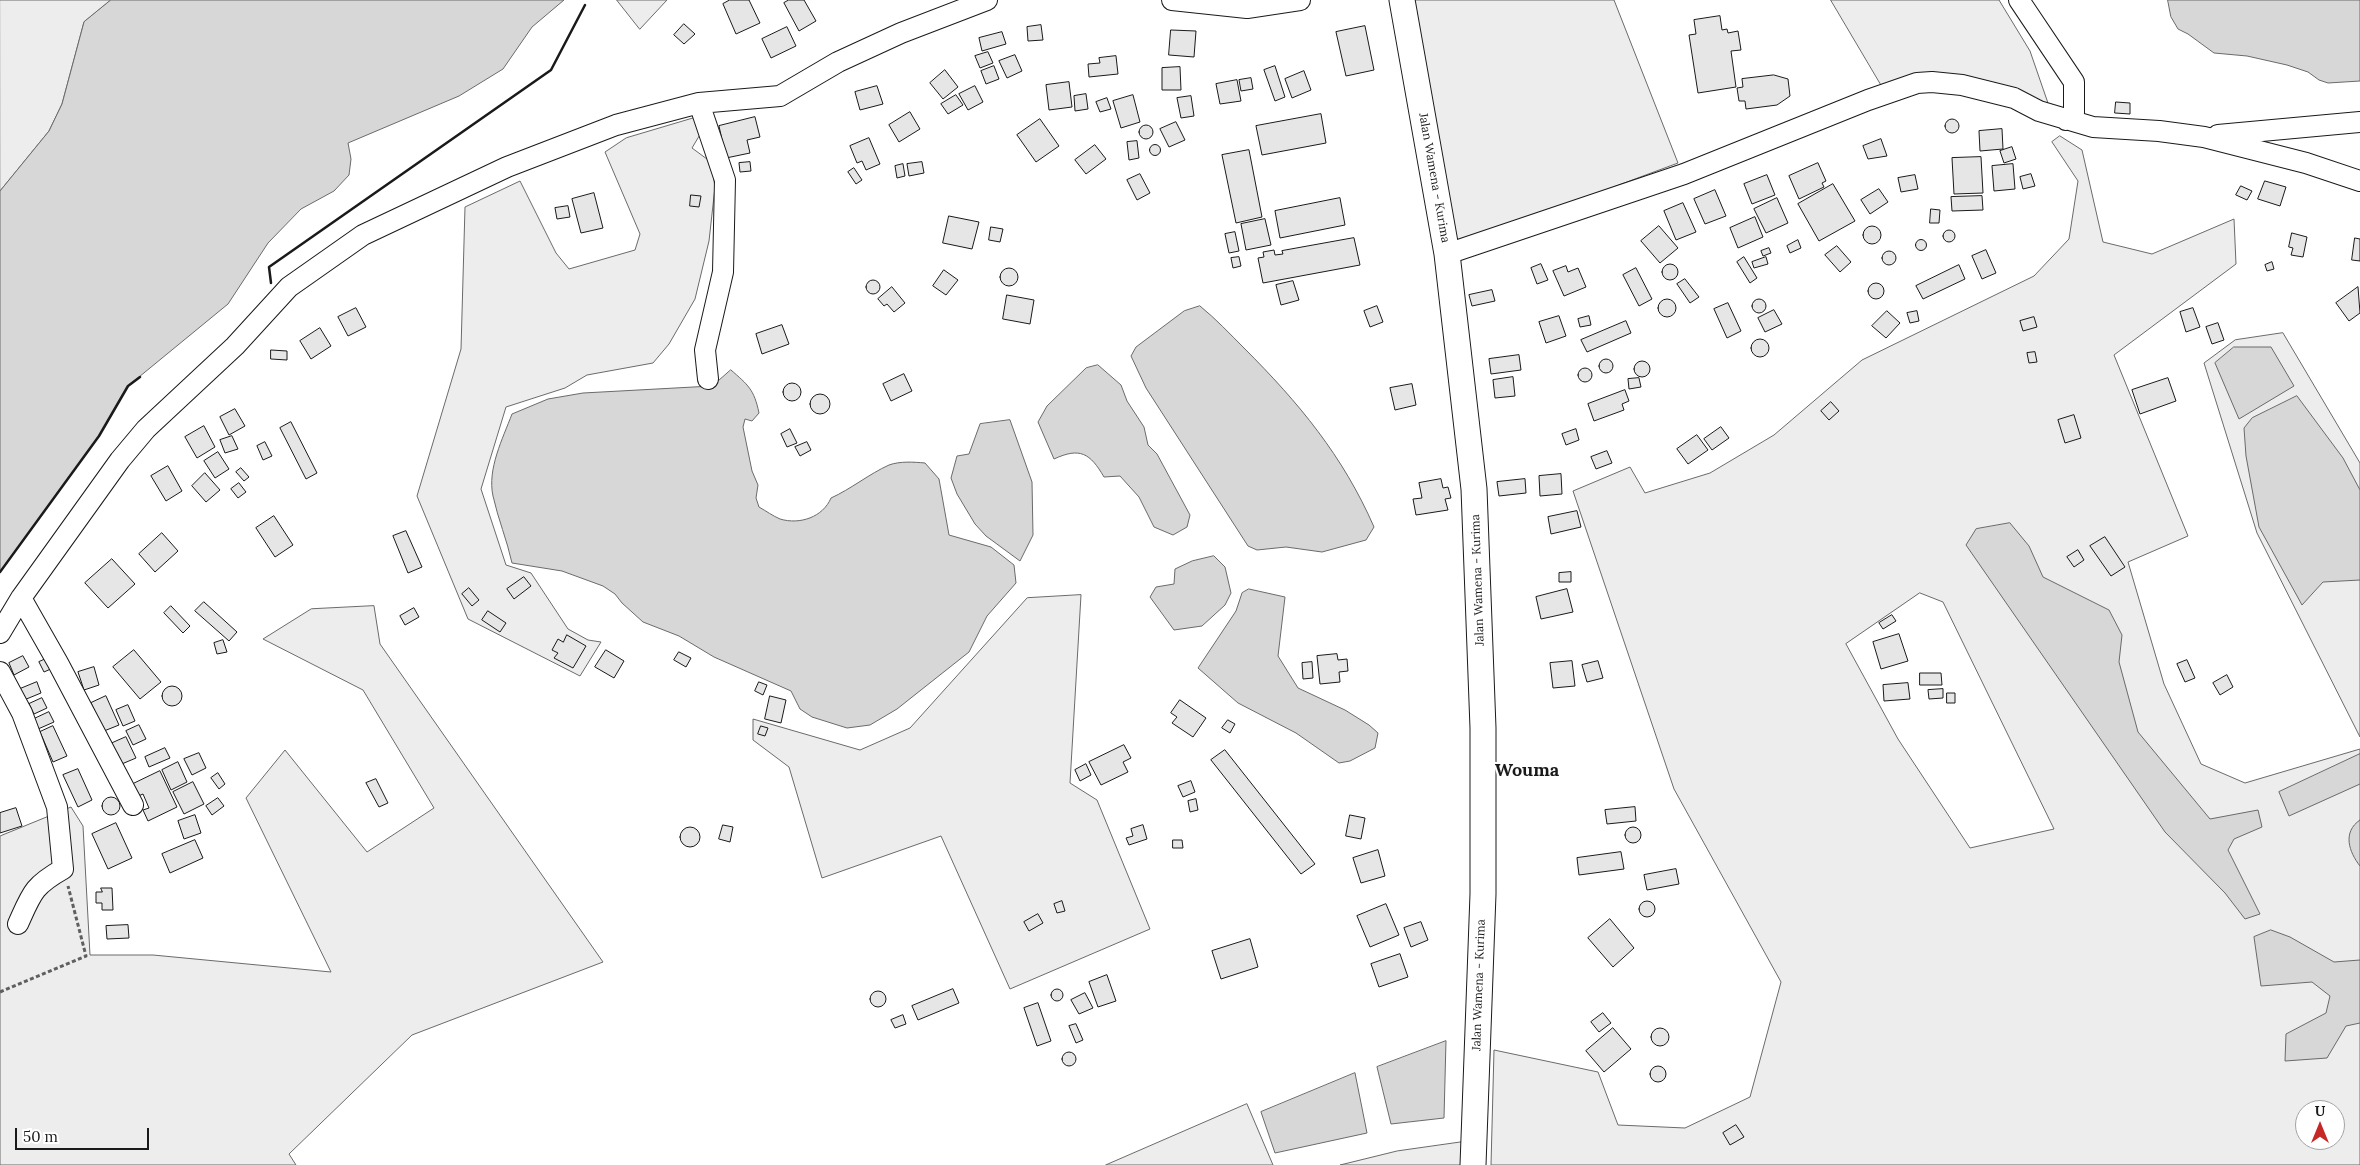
<!DOCTYPE html>
<style>
body{margin:0}
#map{position:relative;width:2360px;height:1165px;overflow:hidden;background:#fff;font-family:Lora,serif}
canvas{display:block}
.north{position:absolute;left:2295px;top:1100px;width:50px;height:50px;box-sizing:border-box;background:#fff;border:1px solid #a3a3a3;border-radius:50%;rotate:0deg;font-size:14px;font-weight:700;line-height:20px;text-align:center;color:#1a1a1a}
.north::after{content:'';display:block;margin:auto;width:18px;height:22px;background:#c62828;clip-path:polygon(50% 0,100% 100%,50% 72%,0 100%)}
.scale{position:absolute;left:15px;top:1128px;width:134px;height:22px;box-sizing:border-box;border:2px solid #1a1a1a;border-top:0;padding-left:6px;font-size:15px;line-height:18px;white-space:nowrap;color:#1a1a1a;-webkit-text-stroke:4px #fff;paint-order:stroke}
</style>
<div id="map">
<canvas width="2360" height="1165"></canvas>
<div class="north">U</div>
<div class="scale">50 m</div>
</div>
<script>
const g = document.querySelector('canvas').getContext('2d');
g.lineJoin = 'round';
function fillPath(path, color) {
  g.fillStyle = color;
  g.fill(path, 'evenodd');
}
function trace(path, color, width, dash) {
  g.strokeStyle = color;
  g.lineWidth = width;
  g.lineCap = dash ? 'butt' : 'round';
  g.setLineDash(dash || []);
  g.stroke(path);
}
function write(font, color, halo, rows, align = 'center') {
  g.font = font + ' Lora,serif';
  g.lineWidth = 4;
  g.setLineDash([]);
  g.textBaseline = 'middle';
  g.strokeStyle = halo;
  g.fillStyle = color;
  for (const [text, x, y, turn = 0] of rows) {
    g.save();
    g.translate(x, y);
    g.rotate((+turn || 0) * Math.PI / 180);
    g.textAlign = isNaN(turn) ? turn : align;
    if (halo) g.strokeText(text, 0, 0);
    g.fillText(text, 0, 0);
    g.restore();
  }
}
const built = new Path2D(`
 M0,0h111l-27,22 -22,82 -13,27 -49,60z
 M617,0h50l-27,29z
 M1414,0h200l64,163 -226,84z
 M1831,0h168l31,51 19,55 -110,-25 -50,17z
 M711,113v3l-19,32 19,14 4,25 -6,54 -14,58 -26,45 -16,19 -66,12 -22,13 -59,19 -25,82 25,76 25,8 37,56 20,11 13,2 -21,34 -112,-57 -51,-123 44,-147 4,-142 55,-26 36,72 13,16 66,-19 5,-16 -35,-82 21,-14z
 M2060,136l22,14 21,92 49,12 82,-35 2,45 -122,91 74,181 -60,26 36,122 37,80 44,19 115,-34v416h-869l3,-115 104,22 20,53 67,3 65,-31 31,-115 -107,-193 -101,-298 57,-24 15,26 65,-20 64,-38 88,-75 172,-84 35,-37 9,-58 -26,-39zM1920,593l23,9 111,227 -84,19 -72,-109 -52,-95zM2305,1110h30v30h-30z
 M2283,333l77,130v274l-103,-204 -53,-170 31,-23z
 M1081,595l-11,188 27,17 53,129 -140,60 -69,-153 -119,42 -33,-111 -36,-27v-21l107,31 50,-22 117,-130z
 M374,606l6,38 223,318 -191,73 -123,119 7,11h-296v-329l71,-29 12,19 7,129h63l178,17 -85,-174 39,-48 82,102 67,-44 -71,-118 -100,-51 48,-30z
 M1247,1104l26,61h-167z
 M1463,1142v23h-123l57,-14z`);
fillPath(built, '#ededed');
trace(built, '#6a6a6a', 1);
const water = new Path2D(`
 M111,0h453l-32,27 -29,42 -44,27 -111,47 3,16 -2,16 -15,16 -33,18 -33,34 -40,61 -100,82 -29,50 -99,136v-381l49,-60 13,-27 22,-82z
 M2168,0h192v81l-32,2 -9,-3 -11,-8 -21,-7 -40,-9 -33,-3 -26,-19 -10,-5 -7,-12z
 M1200,306c16,13 30,28 44,42 55,55 99,108 130,179l-8,13 -44,12 -36,-5 -29,3 -9,-4 -102,-158 -15,-32 5,-9 48,-36z
 M2234,347h37l23,39 -55,33 -24,-56z
 M1098,365l23,20 6,16 17,26 4,18 9,9 33,61 -3,12 -14,8 -19,-8 -15,-30 -19,-21 -16,1c-14,-24 -24,-30 -50,-18l-16,-37 9,-16 39,-38z
 M731,370c17,15 23,19 28,43l-7,8 -7,-2 -2,8 9,44 6,14 -2,13 3,9c7,4 14,9 21,12 20,6 43,-2 51,-21 20,-9 38,-24 58,-33 11,-4 25,-3 36,-2l14,16 10,56 42,12 23,18 2,18 -29,33 -18,36 -72,57 -27,16 -23,3 -35,-11 -12,-8 -9,-18 -77,-34 -35,-21 -36,-14 -21,-19 -7,-9 -12,-8 -41,-15 -50,-8c-5,-23 -14,-44 -19,-67 -6,-27 10,-58 19,-82l36,-15 35,-6 129,-7z
 M2297,396l46,62 17,32v90l-37,2 -21,23 -43,-78 -13,-71 -2,-28 8,-10z
 M1010,420l22,62 1,53 -13,26 -34,-25 -11,-12 -18,-30 -6,-16 6,-22 12,-2 11,-30z
 M2010,523l19,23 14,31 66,33 13,25 -3,27 19,70 72,87 48,-9 4,17 -28,12 -6,11 32,64 -15,5 -20,-26 -60,-61 -199,-287 10,-16z
 M1214,556l11,11 6,26 -6,12 -23,21 -28,4 -24,-33 6,-10 18,-3 1,-15 17,-8z
 M1249,589l36,8 -7,59 20,32 47,22 24,15 9,8 -3,15 -25,13 -11,2 -43,-30 -58,-30 -40,-35 38,-57 6,-18z
 M2360,754v30l-71,32 -10,-24z
 M2360,820v46c-11,-14 -18,-34 0,-46z
 M2271,930l19,7 44,25 26,-2v63l-14,3 -19,32 -42,3 1,-27 40,-21 4,-17 -18,-14 -51,4 -7,-49z
 M1446,1041l-2,77 -53,6 -14,-57z
 M1355,1073l12,60 -92,20 -14,-41z`);
fillPath(water, '#d7d7d7');
trace(water, '#6a6a6a', 1);
const building = new Path2D(`
 M730,0h19l11,23 -24,11 -13,-30z
 M789,0h15l12,21 -17,10 -15,-28z
 M1720,16l2,14 5,-1 1,4 10,-2 3,19 -10,1 5,36 -38,6 -9,-58 7,-1 -2,-14z
 M684,24l11,10 -11,10 -10,-9z
 M1041,25l2,15 -15,1 -1,-14z
 M1365,26l9,44 -28,6 -10,-44z
 M787,27l9,19 -25,12 -9,-19z
 M1171,30l25,1 -2,26 -25,-2z
 M1002,32l4,12 -24,7 -3,-13z
 M988,52l5,11 -13,5 -5,-12z
 M1015,55l7,16 -15,7 -8,-17z
 M1116,56l2,18 -29,3 -1,-13 12,-1 -1,-5z
 M994,66l5,13 -13,5 -5,-13z
 M1275,66l10,31 -10,4 -11,-31z
 M1180,67l1,23h-19v-22z
 M945,70l13,17 -15,12 -13,-16z
 M1304,71l7,19 -19,8 -7,-19z
 M1774,75l14,4 2,17 -13,9 -31,4 -1,-8h-6l-2,-13 6,-1 -1,-8z
 M1251,78l2,11 -12,2 -2,-11z
 M1237,80l4,21 -21,3 -4,-20z
 M1069,82l3,25 -23,3 -3,-25z
 M877,86l6,18 -23,6 -5,-18z
 M975,86l8,16 -15,8 -9,-16z
 M1086,94l2,15 -13,2 -1,-15z
 M956,95l7,10 -15,9 -7,-10z
 M1133,95l7,27 -19,6 -8,-27z
 M1191,96l3,20 -13,2 -4,-20z
 M1107,98l4,11 -11,3 -4,-10z
 M2116,102l14,1v11l-15,-1z
 M910,112l10,17 -21,13 -10,-17z
 M1321,114l5,29 -64,12 -6,-29z
 M755,117l5,20 -13,3 3,13 -24,5 -7,-32z
 M1945 126a7 7 0 1 1 14 0a7 7 0 1 1-14 0Z
 M1040,119l19,27 -23,16 -19,-27z
 M1176,122l9,18 -16,7 -9,-18z
 M1139 132a7 7 0 1 1 14 0a7 7 0 1 1-14 0Z
 M2002,129l1,20 -23,2 -1,-20z
 M869,138l11,26 -14,6 -4,-9 -5,2 -7,-17z
 M1881,139l6,17 -19,3 -5,-13z
 M1137,141l2,17 -10,2 -2,-18z
 M1149.5 150a5.5 5.5 0 1 1 11 0a5.5 5.5 0 1 1-11 0Z
 M1095,145l11,14 -20,15 -11,-14z
 M2012,147l4,12 -12,4 -4,-12z
 M1249,150l13,67 -26,6 -14,-68z
 M1981,157l2,36 -29,1 -2,-36z
 M750,162l1,9 -11,1 -1,-9z
 M922,162l2,11 -15,3 -2,-12z
 M1818,163l8,18 -4,2 2,4 -25,12 -10,-23z
 M903,164l2,12 -8,2 -2,-12z
 M2013,164l2,25 -21,2 -2,-25z
 M854,168l8,12 -6,4 -8,-12z
 M1140,174l10,19 -13,7 -10,-20z
 M2031,174l4,12 -12,3 -3,-12z
 M1767,175l8,20 -23,9 -8,-20z
 M1915,175l3,14 -17,3 -3,-14z
 M2265,181l21,6 -6,19 -22,-7z
 M1833,184l22,37 -36,20 -21,-37z
 M2241,186l11,5 -5,9 -11,-5z
 M1879,189l9,13 -18,12 -9,-14z
 M1715,190l11,26 -21,8 -11,-25z
 M594,193l9,35 -22,5 -9,-34z
 M691,195l10,1 -2,11 -9,-1z
 M1982,196l1,14 -31,1 -1,-14z
 M1340,198l5,27 -65,13 -5,-27z
 M1777,198l11,25 -22,10 -12,-24z
 M1683,203l13,29 -20,8 -12,-29z
 M568,206l2,11 -13,2 -2,-11z
 M1931,209l9,1 -1,13h-9z
 M949,216l30,6 -7,27 -29,-6z
 M1755,217l8,20 -25,11 -8,-20z
 M1265,219l6,26 -25,5 -5,-26z
 M1659,226l19,22 -18,15 -19,-22z
 M1863 235a9 9 0 1 1 18 0a9 9 0 1 1-18 0Z
 M991,227l12,2 -3,13 -11,-2z
 M1943 236a6 6 0 1 1 12 0a6 6 0 1 1-12 0Z
 M1235,232l4,19 -10,2 -4,-19z
 M2292,233l15,4 -4,20 -12,-2 2,-7 -4,-1z
 M1354,238l6,27 -97,18 -5,-25 6,-1 -1,-5 11,-2 1,5 8,-1 -1,-3z
 M2355,238l5,1v22l-8,-1z
 M1915.5 245a5.5 5.5 0 1 1 11 0a5.5 5.5 0 1 1-11 0Z
 M1798,240l3,8 -11,5 -3,-7z
 M1837,246l14,16 -11,10 -15,-17z
 M1769,248l2,5 -8,3 -2,-5z
 M1986,250l10,23 -14,6 -10,-23z
 M1882 258a7 7 0 1 1 14 0a7 7 0 1 1-14 0Z
 M1239,257l2,9 -8,2 -2,-10z
 M1744,257l13,21 -7,5 -13,-21z
 M1766,257l2,7 -14,4 -2,-6z
 M2272,262l2,7 -7,2 -2,-6z
 M1662 272a8 8 0 1 1 16 0a8 8 0 1 1-16 0Z
 M1541,264l7,16 -11,4 -6,-16z
 M1959,265l6,14 -42,20 -7,-13z
 M1566,266l2,6 10,-4 8,19 -22,9 -11,-25z
 M1636,268l16,31 -13,7 -16,-31z
 M1000 277a9 9 0 1 1 18 0a9 9 0 1 1-18 0Z
 M944,270l14,10 -12,15 -13,-9z
 M1685,279l14,18 -9,6 -13,-19z
 M866 287a7 7 0 1 1 14 0a7 7 0 1 1-14 0Z
 M1293,281l6,19 -18,5 -5,-20z
 M1868 291a8 8 0 1 1 16 0a8 8 0 1 1-16 0Z
 M892,287l13,16 -11,9 -7,-8 -3,2 -6,-7z
 M2358,287l2,26 -11,8 -13,-18z
 M1492,290l3,11 -23,5 -3,-11z
 M1007,295l27,5 -4,24 -27,-5z
 M1658 308a9 9 0 1 1 18 0a9 9 0 1 1-18 0Z
 M1752 306a7 7 0 1 1 14 0a7 7 0 1 1-14 0Z
 M1728,303l13,28 -14,7 -13,-29z
 M1377,306l6,16 -13,5 -6,-16z
 M356,308l10,19 -18,9 -10,-19z
 M2193,308l7,19 -14,5 -6,-20z
 M1774,310l8,14 -17,8 -7,-14z
 M1887,311l13,12 -14,15 -14,-12z
 M1917,311l2,10 -9,2 -3,-10z
 M1559,316l7,20 -20,7 -7,-21z
 M1589,316l2,9 -11,2 -2,-8z
 M2034,317l3,10 -14,4 -3,-10z
 M1626,321l5,12 -44,19 -6,-12z
 M2218,323l6,17 -12,4 -6,-17z
 M782,325l7,19 -27,10 -6,-20z
 M320,328l11,18 -20,13 -11,-18z
 M1751 348a9 9 0 1 1 18 0a9 9 0 1 1-18 0Z
 M271,350l16,1v9l-16,-1z
 M2035,352l2,10 -8,1 -2,-10z
 M1519,355l2,15 -30,4 -2,-15z
 M1599 366a7 7 0 1 1 14 0a7 7 0 1 1-14 0Z
 M1634 369a8 8 0 1 1 16 0a8 8 0 1 1-16 0Z
 M1578 375a7 7 0 1 1 14 0a7 7 0 1 1-14 0Z
 M904,374l8,17 -21,10 -8,-17z
 M1513,377l2,19 -20,2 -2,-18z
 M1639,378l2,9 -12,2 -1,-10z
 M2168,378l8,23 -36,13 -8,-24z
 M783 392a9 9 0 1 1 18 0a9 9 0 1 1-18 0Z
 M1412,384l4,21 -21,5 -5,-22z
 M1625,390l4,11 -7,3 2,6 -30,11 -6,-17z
 M810 404a10 10 0 1 1 20 0a10 10 0 1 1-20 0Z
 M1831,402l8,9 -10,9 -8,-9z
 M235,409l10,17 -16,9 -9,-18z
 M2074,415l7,23 -16,5 -7,-23z
 M291,422l26,51 -11,6 -26,-51z
 M204,426l11,21 -18,11 -12,-21z
 M1721,427l8,11 -17,12 -8,-11z
 M790,429l7,14 -10,4 -6,-13z
 M1576,429l3,11 -13,5 -4,-11z
 M1697,435l11,15 -20,14 -11,-15z
 M232,436l6,13 -13,4 -5,-13z
 M265,442l7,14 -9,4 -6,-14z
 M807,442l4,8 -11,6 -5,-9z
 M1607,451l5,12 -16,6 -5,-12z
 M218,452l11,17 -14,9 -11,-17z
 M168,466l14,25 -16,10 -15,-25z
 M241,468l8,9 -5,4 -8,-9z
 M205,473l15,17 -14,12 -14,-16z
 M1561,474l1,20 -22,2 -1,-20z
 M1441,479l2,9 5,-1 3,11 -6,1 3,11 -32,5 -3,-16 9,-1 -3,-15z
 M1525,479l1,14 -27,3 -2,-14z
 M239,483l7,9 -8,6 -7,-9z
 M1577,511l4,16 -30,7 -3,-17z
 M274,516l19,29 -18,12 -19,-29z
 M406,531l16,36 -14,6 -15,-37z
 M162,533l16,18 -23,21 -16,-18z
 M2105,537l20,30 -14,9 -21,-30z
 M2078,550l6,10 -10,7 -7,-10z
 M112,559l23,25 -27,24 -23,-25z
 M1571,572v10h-12v-9z
 M524,577l7,9 -17,13 -7,-10z
 M469,588l10,12 -7,6 -10,-12z
 M1567,589l6,23 -32,7 -5,-22z
 M204,602l33,30 -8,9 -34,-30z
 M171,606l19,20 -7,7 -19,-20z
 M414,608l5,9 -14,8 -5,-9z
 M488,611l18,12 -6,9 -18,-12z
 M1892,615l4,6 -13,8 -4,-6z
 M1899,634l9,27 -27,8 -8,-27z
 M567,635l19,11 -13,22 -19,-10 4,-5 -6,-3 6,-11 5,3z
 M223,640l4,12 -10,2 -3,-11z
 M134,650l27,32 -21,17 -27,-32z
 M606,650l18,11 -10,17 -19,-11z
 M679,652l12,6 -5,9 -12,-7z
 M1337,654l1,6 9,-1 1,12 -9,1 1,10 -20,2 -3,-28z
 M23,656l6,11 -15,8 -5,-12z
 M48,658l5,10 -9,4 -5,-10z
 M2187,660l8,18 -10,4 -8,-18z
 M1572,661l3,25 -22,2 -3,-25z
 M1598,661l5,17 -16,4 -5,-17z
 M1312,662l1,16 -10,1 -1,-16z
 M94,667l5,18 -15,5 -6,-18z
 M1920,673h21l1,12h-22z
 M2227,675l6,12 -13,8 -7,-12z
 M37,682l4,11 -17,7 -4,-11z
 M759,682l8,3 -4,10 -8,-4z
 M1908,683l2,16 -26,2 -1,-16z
 M162 696a10 10 0 1 1 20 0a10 10 0 1 1-20 0Z
 M1943,689v9l-14,1 -1,-9z
 M1947,693h8v10h-8z
 M106,696l13,29 -15,6 -13,-28z
 M770,696l16,4 -5,23 -16,-4z
 M42,698l5,10 -13,6 -5,-10z
 M1180,700l26,18 -13,19 -21,-14 5,-6 -6,-4z
 M128,705l7,16 -12,5 -7,-16z
 M49,712l5,10 -16,7 -4,-10z
 M1228,720l7,4 -5,9 -8,-5z
 M139,725l7,14 -13,6 -7,-14z
 M53,726l14,30 -14,6 -13,-30z
 M761,726l7,2 -3,8 -7,-2z
 M126,737l10,21 -19,8 -9,-21z
 M1124,745l7,13 -8,4 5,10 -27,13 -12,-23z
 M165,748l5,10 -21,9 -4,-10z
 M1225,750l90,114 -14,10 -90,-114z
 M199,753l7,15 -14,7 -8,-16z
 M178,762l9,20 -16,8 -9,-20z
 M1086,764l5,11 -11,6 -5,-11z
 M78,769l14,31 -14,7 -15,-32z
 M160,771l17,36 -29,14 -5,-11 6,-2 -6,-14 -7,3 -5,-12z
 M218,773l7,11 -6,5 -8,-11z
 M376,779l12,24 -9,4 -13,-24z
 M1191,781l4,11 -12,5 -5,-11z
 M193,782l11,22 -20,10 -11,-22z
 M102 806a9 9 0 1 1 18 0a9 9 0 1 1-18 0Z
 M218,798l6,8 -12,9 -6,-9z
 M1196,799l2,11 -8,2 -2,-11z
 M1635,807l1,14 -29,3 -2,-14z
 M16,808l6,18 -22,7v-20z
 M195,815l6,18 -17,6 -6,-18z
 M1350,815l15,3 -4,21 -15,-3z
 M116,823l16,35 -24,11 -16,-35z
 M723,825l10,2 -3,15 -11,-3z
 M1143,825l4,14 -18,6 -3,-7 7,-2 -2,-7z
 M680 837a10 10 0 1 1 20 0a10 10 0 1 1-20 0Z
 M1625 835a8 8 0 1 1 16 0a8 8 0 1 1-16 0Z
 M195,840l8,18 -33,15 -8,-19z
 M1173,840h9l1,8h-10z
 M1378,850l7,26 -24,7 -8,-25z
 M1621,852l3,17 -45,6 -2,-17z
 M1676,869l3,15 -32,6 -3,-15z
 M101,888h11l1,22h-11v-7h-6v-11h6z
 M1639 909a8 8 0 1 1 16 0a8 8 0 1 1-16 0Z
 M1062,901l3,10 -8,2 -3,-9z
 M1386,904l13,31 -29,12 -13,-31z
 M1038,914l5,9 -14,8 -5,-9z
 M1610,919l24,29 -21,19 -25,-29z
 M1421,922l7,18 -17,7 -7,-19z
 M128,925l1,13 -22,1 -1,-13z
 M1250,939l8,28 -37,12 -9,-28z
 M1400,954l8,23 -29,10 -8,-23z
 M1107,975l9,26 -18,6 -9,-25z
 M1051 995a6 6 0 1 1 12 0a6 6 0 1 1-12 0Z
 M953,989l6,14 -41,17 -6,-14z
 M870 999a8 8 0 1 1 16 0a8 8 0 1 1-16 0Z
 M1085,993l8,15 -14,6 -8,-14z
 M1038,1003l13,38 -14,5 -13,-38z
 M1603,1013l8,10 -12,9 -8,-10z
 M903,1015l3,9 -11,4 -4,-8z
 M1076,1024l7,16 -7,3 -7,-17z
 M1651 1037a9 9 0 1 1 18 0a9 9 0 1 1-18 0Z
 M1613,1028l18,21 -27,23 -18,-21z
 M1062 1059a7 7 0 1 1 14 0a7 7 0 1 1-14 0Z
 M1650 1074a8 8 0 1 1 16 0a8 8 0 1 1-16 0Z
 M1736,1125l8,12 -14,8 -7,-12z`);
fillPath(building, '#e6e6e6');
trace(building, '#1a1a1a', 1);
const minor = new Path2D(`
 M1172,0l75,8 53,-8
 M2019,0l55,82v31l-8,7
 M699,103l26,77 -2,92 -18,78 3,29
 M2218,135l142,-13
 M1447,254l237,-80 184,-74 49,-17 15,-1 30,3 52,13 25,13 54,16 66,4 45,6 102,26 54,18
 M21,598l37,65 75,142
 M0,633l21,-35 99,-138 26,-31 89,-83 54,-59 74,-52 144,-68 109,-42 83,-22 81,-7 58,-34 63,-29 86,-33
 M0,672l22,41 35,94 6,62c-30,17 -31,24 -45,55`);
const major = new Path2D(`
 M1402,0l45,254 27,235 9,239v166l-10,271`);
trace(minor, '#1a1a1a', 22);
trace(major, '#1a1a1a', 27);
trace(new Path2D(`
 M0,992l86,-36 -18,-70`), '#5f5f5f', 3, [4, 2.5]);
trace(minor, '#fff', 20);
trace(major, '#fff', 25);
trace(new Path2D(`
 M271,283l-2,-16 282,-197 34,-65
 M0,572l99,-136 29,-50 12,-9`), '#1a1a1a', 2.5);
write('12px', '#1a1a1a', '#fff', [
 ["Jalan Wamena - Kurima",1434,178,80],
 ["Jalan Wamena - Kurima",1478,580,-92],
 ["Jalan Wamena - Kurima",1479,985,-88]
]);
write('bold 18px', '#1a1a1a', '#fff', [
 ["Wouma",1527,771]
]);
</script>
